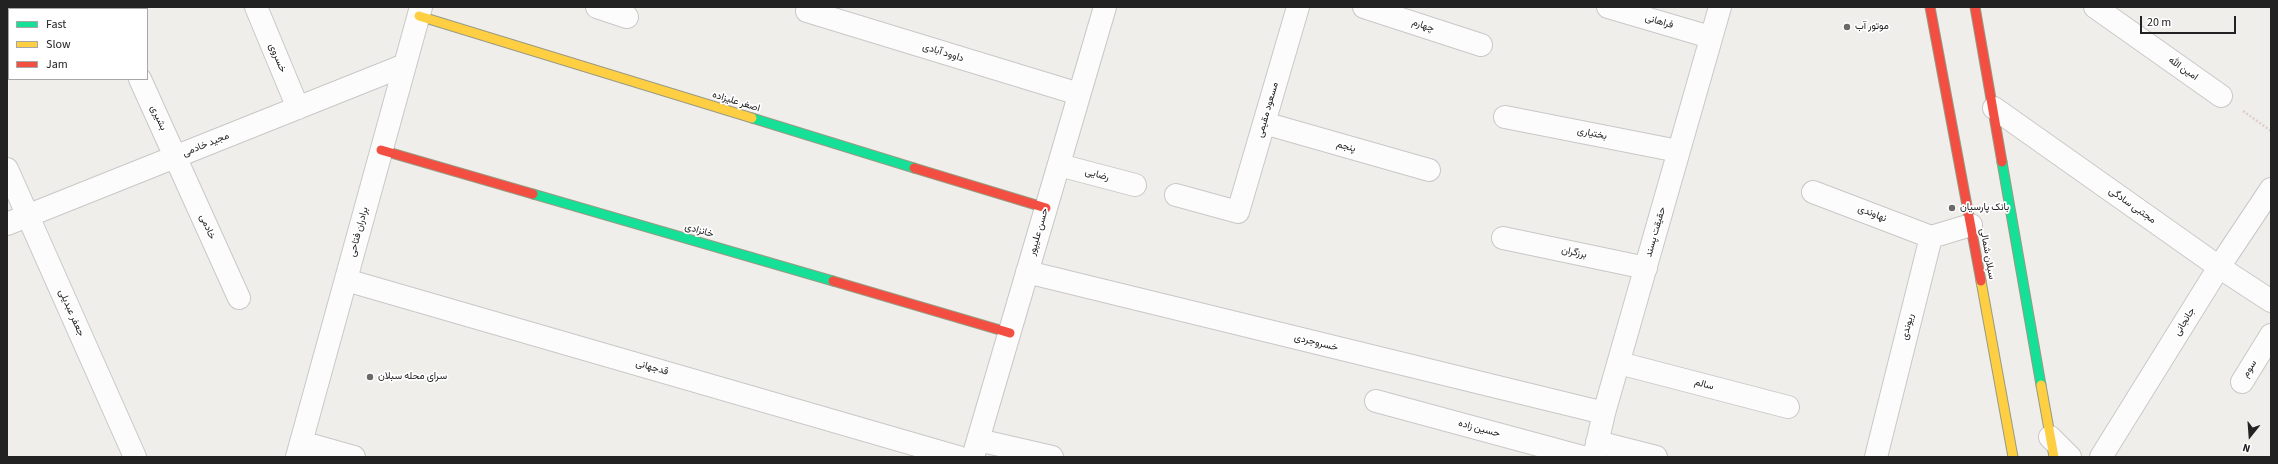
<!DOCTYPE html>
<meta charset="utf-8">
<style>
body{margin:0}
#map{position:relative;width:2278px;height:464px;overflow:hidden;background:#f0eeeb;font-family:"Source Sans 3",sans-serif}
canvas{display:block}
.frame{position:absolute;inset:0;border:8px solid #222;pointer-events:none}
.legend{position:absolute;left:8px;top:8px;width:140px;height:72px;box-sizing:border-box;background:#fff;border:1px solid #a7a7a7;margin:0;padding:5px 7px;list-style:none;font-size:12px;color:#222}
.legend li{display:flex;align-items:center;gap:8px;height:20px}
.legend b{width:20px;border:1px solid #a7a7a7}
.north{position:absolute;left:2230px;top:416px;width:40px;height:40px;-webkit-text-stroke:3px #fff;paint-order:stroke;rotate:197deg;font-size:11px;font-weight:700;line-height:16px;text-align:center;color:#222}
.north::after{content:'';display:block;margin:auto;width:14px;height:18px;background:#222;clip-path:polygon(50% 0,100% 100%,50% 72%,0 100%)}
.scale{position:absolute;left:2140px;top:16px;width:96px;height:18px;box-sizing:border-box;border:2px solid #222;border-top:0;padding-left:5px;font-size:12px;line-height:14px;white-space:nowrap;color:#222;-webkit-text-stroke:3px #fff;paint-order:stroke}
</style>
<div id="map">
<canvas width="2278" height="464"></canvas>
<div class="frame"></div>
<ul class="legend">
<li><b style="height:5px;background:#16e098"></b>Fast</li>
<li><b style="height:5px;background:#ffcf43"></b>Slow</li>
<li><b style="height:5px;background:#f24e42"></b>Jam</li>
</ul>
<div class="north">N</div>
<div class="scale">20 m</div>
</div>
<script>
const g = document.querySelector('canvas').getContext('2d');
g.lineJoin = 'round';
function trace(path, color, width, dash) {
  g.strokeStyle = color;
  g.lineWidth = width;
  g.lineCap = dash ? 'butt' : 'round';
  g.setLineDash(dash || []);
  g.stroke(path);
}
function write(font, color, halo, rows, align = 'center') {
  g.font = font + ' "Source Sans 3",Vazirmatn,sans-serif';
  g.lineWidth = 3.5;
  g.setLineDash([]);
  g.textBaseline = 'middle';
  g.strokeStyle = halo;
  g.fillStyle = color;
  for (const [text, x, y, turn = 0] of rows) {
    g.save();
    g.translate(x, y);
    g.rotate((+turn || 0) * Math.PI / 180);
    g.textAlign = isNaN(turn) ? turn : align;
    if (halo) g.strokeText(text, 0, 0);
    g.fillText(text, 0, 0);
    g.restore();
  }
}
const street = new Path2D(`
 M256,7l42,101
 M597,7l30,10
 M1364,7l117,38
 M1608,7l102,30
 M2095,7l126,89
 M807,11l272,83
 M140,79l99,219
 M1994,108l225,159 52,34
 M1505,117l173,34
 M1264,123l165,47
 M1059,165l76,20
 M7,169l128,288
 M1813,192l118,45
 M1176,195l62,17 60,-205
 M7,224l398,-159
 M1503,238l143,30
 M1027,272l577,141
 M346,280l612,177
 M1619,363l169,44
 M2242,382l29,-47
 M1376,401l207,56
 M2050,437l20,20
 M978,440l74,17
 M301,442l53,15
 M1597,442l59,15
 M297,457l124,-450
 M973,457l132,-450
 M1594,457l10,-44 116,-406
 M1876,457l55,-220 40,-12
 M2101,457l118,-190 52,-78`);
const fast = new Path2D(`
 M752,118l162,50
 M2002,162l39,223
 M533,194l300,87`);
const slow = new Path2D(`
 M419,16l333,102
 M1981,281l32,176
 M2041,385l13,72`);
const jam = new Path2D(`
 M1930,7l51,274
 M1975,7l27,155
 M381,150l152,44
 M914,168l132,40
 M833,281l177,52`);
trace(street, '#c9c8c7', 24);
trace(fast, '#999a82', 11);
trace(slow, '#999a82', 11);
trace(jam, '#999a82', 11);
trace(new Path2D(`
 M2243,111l28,20`), '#dccecd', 2.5, [2, 2]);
trace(street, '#fdfcfc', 22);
trace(fast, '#16e098', 9);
trace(slow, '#ffcf43', 9);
trace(jam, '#f24e42', 9);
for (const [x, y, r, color] of [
 [1847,27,4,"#6a6968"],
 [1952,208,4,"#6a6968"],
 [370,377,4,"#6a6968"]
]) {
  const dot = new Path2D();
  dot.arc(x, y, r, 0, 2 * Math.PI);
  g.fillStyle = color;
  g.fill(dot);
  trace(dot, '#fff', 1.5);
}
write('10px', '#222', '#fff', [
 ["فراهانی",1659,22,16],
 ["چهارم",1423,26,18],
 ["داوود آبادی",943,53,17],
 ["خسروی",277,58,67],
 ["امین الله",2183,69,35],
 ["اصغر علیزاده",736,102,17],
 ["مسعود مقیمی",1268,110,-74],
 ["بشیری",158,118,65],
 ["بختیاری",1592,134,11],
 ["مجید خادمی",206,145,-22],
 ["پنجم",1346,147,16],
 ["رضایی",1097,175,15],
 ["مجتبی سادگی",2132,206,35],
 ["نهاوندی",1872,214,21],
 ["خادمی",207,227,66],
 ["خانزادی",699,231,16],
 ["برادران فتاحی",359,232,-75],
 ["حسن علیپور",1039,232,-74],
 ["حقیقت پسند",1656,232,-74],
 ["برزگران",1574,253,12],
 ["سبلان شمالی",1987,254,80],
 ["جعفر عبدیلی",71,313,66],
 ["جانجانی",2185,322,-58],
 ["ریوندی",1908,327,-76],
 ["خسروجردی",1316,343,14],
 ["قدجهانی",652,368,16],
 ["سوم",2250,369,-58],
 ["سالم",1704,385,15],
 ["حسین زاده",1479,429,15]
]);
write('10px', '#222', '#fff', [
 ["موتور آب",1855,27],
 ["بانک پارسیان",1960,208],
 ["سرای محله سبلان",378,377]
], 'left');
</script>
